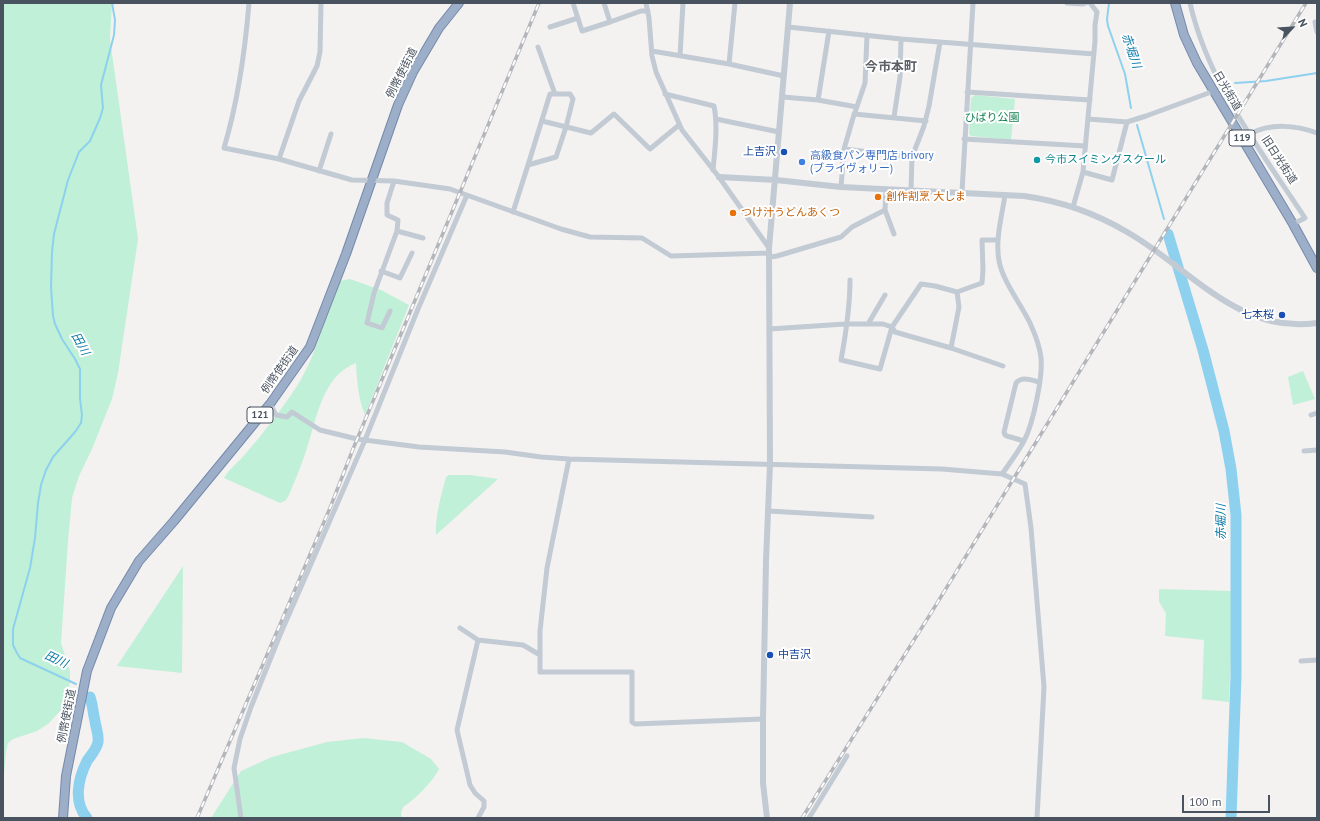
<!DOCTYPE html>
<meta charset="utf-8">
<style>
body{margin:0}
#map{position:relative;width:1320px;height:821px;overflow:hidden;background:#f4f1f1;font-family:"PT Sans",sans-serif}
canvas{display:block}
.frame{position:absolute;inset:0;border:4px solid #49535f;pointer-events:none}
.north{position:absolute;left:1272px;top:8px;width:40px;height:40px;-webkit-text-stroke:3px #fff;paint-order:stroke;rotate:65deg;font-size:11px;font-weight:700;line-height:16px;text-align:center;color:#49535f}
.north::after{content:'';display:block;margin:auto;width:14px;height:18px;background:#49535f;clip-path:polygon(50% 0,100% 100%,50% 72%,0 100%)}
.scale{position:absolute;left:1182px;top:795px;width:88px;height:18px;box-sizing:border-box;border:2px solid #49535f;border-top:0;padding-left:5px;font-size:12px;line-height:14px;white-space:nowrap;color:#49535f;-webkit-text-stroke:3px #fff;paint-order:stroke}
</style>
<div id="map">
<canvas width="1320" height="821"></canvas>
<div class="frame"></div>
<div class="north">N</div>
<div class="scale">100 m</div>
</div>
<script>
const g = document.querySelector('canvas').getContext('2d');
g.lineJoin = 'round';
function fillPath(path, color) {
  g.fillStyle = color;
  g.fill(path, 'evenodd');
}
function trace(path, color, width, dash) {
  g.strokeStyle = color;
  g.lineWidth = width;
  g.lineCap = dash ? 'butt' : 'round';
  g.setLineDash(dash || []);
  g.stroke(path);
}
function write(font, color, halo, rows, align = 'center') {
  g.font = font + ' "PT Sans","Noto Sans JP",sans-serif';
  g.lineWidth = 4;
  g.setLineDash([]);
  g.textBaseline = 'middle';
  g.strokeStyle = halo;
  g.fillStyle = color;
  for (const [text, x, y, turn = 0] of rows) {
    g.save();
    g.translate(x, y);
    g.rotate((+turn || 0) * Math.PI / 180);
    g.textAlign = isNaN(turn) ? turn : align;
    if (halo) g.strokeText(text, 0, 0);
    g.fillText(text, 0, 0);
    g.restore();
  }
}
fillPath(new Path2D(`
 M3,3h109l-2,36 28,200 -20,134 -6,26 -20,50 -13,27 -7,22 -4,43 -7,102 9,28v12l-9,27 -13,14 -11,7 -24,8 -5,4 -2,9 -3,34z
 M975,95l40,4 -4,41 -40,-4 -2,-2 2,-36z
 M350,279l31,11 28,15 -44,110c-7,-17 -8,-34 -9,-52 -34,13 -39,55 -49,85 -5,16 -12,33 -19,49l-3,4 -5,2 -56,-25c4,-8 16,-17 22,-25 16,-18 31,-38 45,-58 13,-18 22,-39 29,-60 6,-17 9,-35 15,-53z
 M1303,371l12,28 -22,6 -5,-28z
 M449,475h21l28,4 -62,56c-1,-19 5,-40 10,-58z
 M183,566l-1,107 -65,-7z
 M1159,589l72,2 1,38 -3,73 -27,-3 2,-59 -39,-4 1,-23 -7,-11z
 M363,738l39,4 29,17 8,10c-7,14 -24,30 -36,38l-2,7 1,4h-191l30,-47 31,-14 55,-15z`), '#c0f0d7');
trace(new Path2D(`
 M1109,3l-2,16 1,7 17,48 6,34
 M1235,83l31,-2 51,-8
 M1137,125l27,94
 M76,684l-56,-26 -3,-5 -4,-8v-16l17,-61 5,-30 3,-35 3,-18 5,-15 7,-13 22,-25 6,-9 1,-8 -2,-16v-30l-5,-10 -13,-20 -7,-15 -2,-8 -2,-29 1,-35 2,-18 14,-54 11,-28 11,-11 10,-23 3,-10 -2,-23 13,-50 1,-15 -3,-17`), '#8dd1ee', 2);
trace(new Path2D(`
 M1168,234l35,116 21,81 7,38 5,46v161l-5,142
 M87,818c-14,-16 -9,-39 0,-57 4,-6 10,-12 11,-19 1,-8 -2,-13 -3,-21 -2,-8 -2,-15 -5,-24`), '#8dd1ee', 11);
const trunk = new Path2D(`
 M1175,3l9,32 13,28 96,161 24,44
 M63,818l3,-42 21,-105 24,-63 28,-47 35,-40 96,-117 40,-57 36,-93 52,-149 15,-33 26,-44 20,-25`);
trace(trunk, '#748aac', 10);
trace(new Path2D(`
 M249,3c-4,49 -11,98 -25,145l55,11 73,21 42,1 56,8 111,40 29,8 52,1 29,18 98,-3
 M573,3l9,28 28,-9
 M604,3l6,19 31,-11h7
 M646,3l3,15 3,38 4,16 26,58 37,47 50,71
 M1067,3l16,1 3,-1
 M1190,3c18,80 71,148 115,215l-12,6
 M1315,22l2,10
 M550,27l28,-9
 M788,27l113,12 193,15
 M538,47l17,47
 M652,51l77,13 55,12
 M680,56l3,-53
 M729,64l6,-61
 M967,92l123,8
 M550,94h20l3,5 -7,28 -10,30 -28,8z
 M665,94l49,12c4,20 1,43 -1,64
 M783,97l35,3 39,7
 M818,100l11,-69
 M854,114l72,7
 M894,117l6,-40 1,-38
 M716,119l63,13
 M1088,119l39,3 19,-6 68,-25
 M542,121l49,12 23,-19 36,35 29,-24
 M1250,134c20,-11 46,-9 67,-1
 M964,139l121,7
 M844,149l68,8
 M279,159l20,-58 18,-35 3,-14 1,-49
 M319,171l12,-37
 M1083,172l29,8 15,-58
 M841,187l3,-38 9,-31 12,-35 2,-48
 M886,189l-1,21 9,24
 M911,190l1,-33 12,-31 5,-20 11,-64
 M962,192l11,-189
 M1073,207l10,-35 12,-131v-16l2,-13 -7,-9
 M513,212l15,-47
 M397,231l26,7
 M770,257l7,-1 64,-19 11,-10 33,-17
 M381,271l19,7 12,-25
 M850,280c0,27 -4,53 -9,80l39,9 12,-42 29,-43 14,2 22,6 25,-9 1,-13 -1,-30h16
 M390,311l-8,17 -15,-5 7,-30 23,-62 1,-11 -11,-5v-12l7,-22
 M868,324l17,-29
 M770,329l75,-5h38l9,3 3,5 56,16 52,18
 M951,348l8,-41 -2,-15
 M270,404l6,11 11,2 5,-5 28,18 37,9 62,8 86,5 36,5 28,2 373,10 60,5 23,10 6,44 13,159 -7,131
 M1311,415l6,-2
 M1024,441l-17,-5 -2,-1 -1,-3 12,-49c6,-7 15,-3 23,-1
 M1304,451l13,-1
 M569,459l-22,109 -7,63v41h92v50l3,2 128,-5
 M1002,474c8,-11 16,-22 22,-33 9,-17 19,-64 17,-83 -1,-12 -6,-24 -11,-35 -9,-19 -27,-41 -31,-62 -4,-22 3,-45 6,-66
 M769,511l103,6
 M460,628l18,12 45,5 17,10
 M1301,661l16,-1
 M241,818l-7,-50 6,-29 11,-32 29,-72 85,-195 53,-131 49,-114
 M478,818l6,-11v-6l-9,-8 -5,-8 -13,-55 21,-90
 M809,818l38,-62`), '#c2cad3', 5);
trace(new Path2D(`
 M719,177l57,3 65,7 183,9c36,5 71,17 103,36 62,35 111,103 190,91
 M767,818l-4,-35v-64l3,-158 4,-97 -1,-216 21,-245`), '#c2cad3', 6);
trace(trunk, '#9daec8', 8);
const rail = new Path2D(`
 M197,818l133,-310 23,-59 186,-446
 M802,818l129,-205 375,-610`);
trace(rail, '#b3b6bb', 3.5);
trace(rail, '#fff', 2, [6]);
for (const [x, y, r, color] of [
 [784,152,4,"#1a4fb4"],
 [1037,160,4,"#0f9aa8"],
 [802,162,4,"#3f7fe0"],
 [878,197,4,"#e8710a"],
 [733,213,4,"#e8710a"],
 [1282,315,4,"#1a4fb4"],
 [770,655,4,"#1a4fb4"]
]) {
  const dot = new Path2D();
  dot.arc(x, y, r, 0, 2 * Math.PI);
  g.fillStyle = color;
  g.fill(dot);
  trace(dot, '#fff', 1.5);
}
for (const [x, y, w] of [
 [1242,138,26],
 [260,415,26]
]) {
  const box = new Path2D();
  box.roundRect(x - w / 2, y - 8, w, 16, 3);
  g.fillStyle = '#fff';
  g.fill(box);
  trace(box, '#49535f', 1);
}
write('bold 10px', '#49535f', null, [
 ["119",1242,138],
 ["121",260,415]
]);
write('11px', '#49535f', '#fff', [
 ["例幣使街道",402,73,-63],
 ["日光街道",1227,91,59],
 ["旧日光街道",1279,160,57],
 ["例幣使街道",280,370,-55],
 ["例幣使街道",67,716,-79]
]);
write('11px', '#168356', '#fff', [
 ["ひばり公園",992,118]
]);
write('11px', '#164399', '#fff', [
 ["上吉沢",776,152],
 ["七本桜",1274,315],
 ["中吉沢",778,655,"left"]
], 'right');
write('11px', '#366cbe', '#fff', [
 ["高級食パン専門店 brivory",810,156],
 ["(ブライヴォリー)",810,169]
], 'left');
write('11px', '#0d838f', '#fff', [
 ["今市スイミングスクール",1045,160]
], 'left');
write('11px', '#c56008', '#fff', [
 ["創作割烹 大しま",886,197],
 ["つけ汁うどんあくつ",741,213]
], 'left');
write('italic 12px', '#0b7aa8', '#fff', [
 ["赤堀川",1131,51,71],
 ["田川",80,344,61],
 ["赤堀川",1222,522,-90],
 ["田川",56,660,25]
]);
write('bold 13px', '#5d6166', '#fff', [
 ["今市本町",891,67]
]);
</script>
